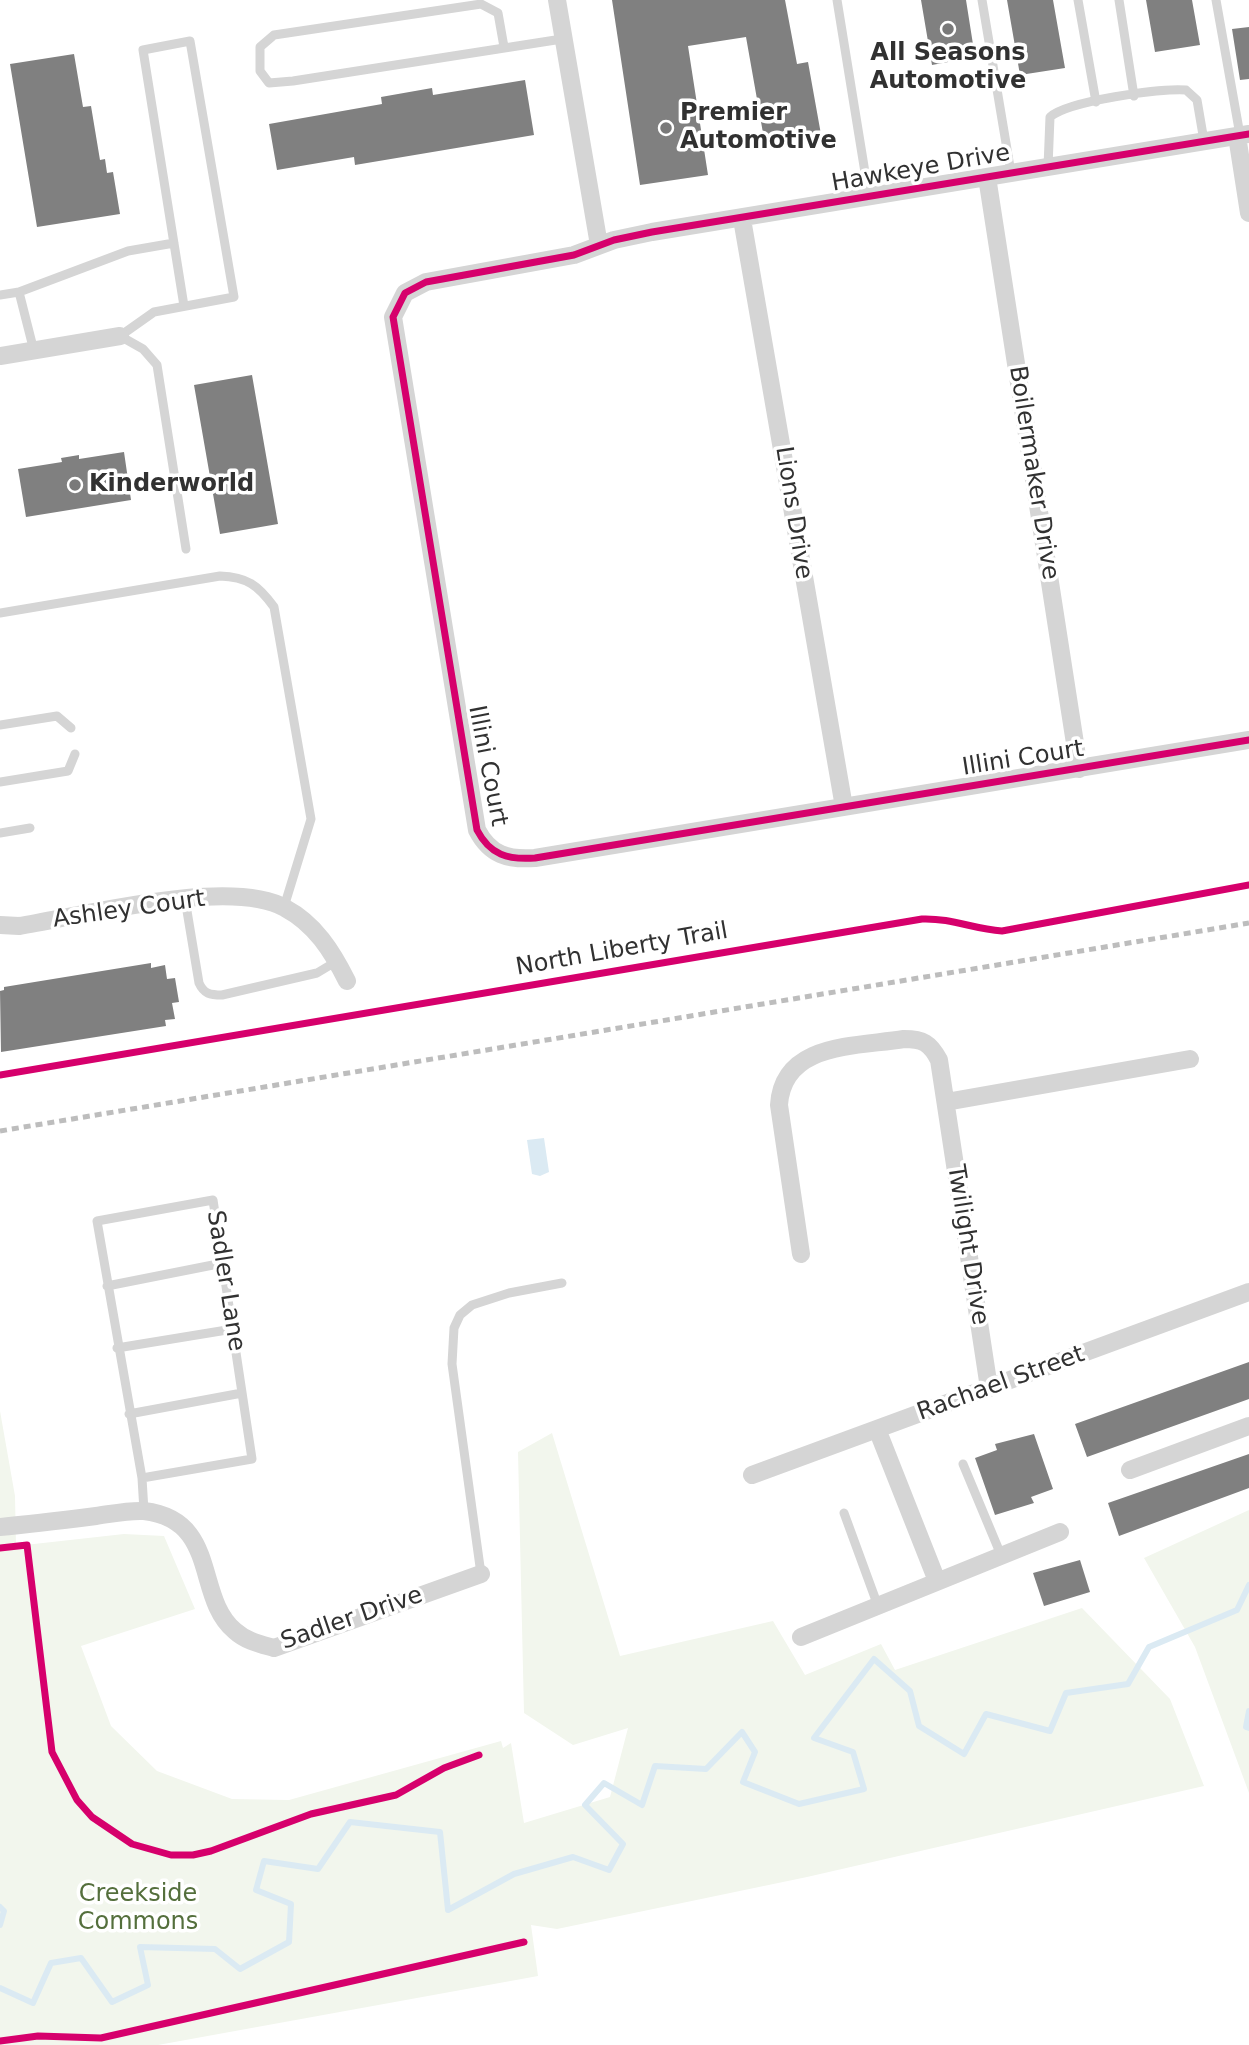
<!DOCTYPE html>
<style>
body{margin:0}
canvas{display:block;background:#fff}
</style>
<canvas width="1249" height="2045"></canvas>
<script>
const g = document.querySelector('canvas').getContext('2d');
g.lineJoin = 'round';
function fillPath(path, color) {
  g.fillStyle = color;
  g.fill(path, 'evenodd');
}
function trace(path, color, width, dash) {
  g.strokeStyle = color;
  g.lineWidth = width;
  g.lineCap = dash ? 'butt' : 'round';
  g.setLineDash(dash || []);
  g.stroke(path);
}
function write(font, color, halo, rows, align = 'center') {
  g.font = font + ' "DejaVu Sans",sans-serif';
  g.lineWidth = 7;
  g.setLineDash([]);
  g.textBaseline = 'middle';
  g.strokeStyle = halo;
  g.fillStyle = color;
  for (const [text, x, y, turn = 0] of rows) {
    g.save();
    g.translate(x, y);
    g.rotate((+turn || 0) * Math.PI / 180);
    g.textAlign = isNaN(turn) ? turn : align;
    if (halo) g.strokeText(text, 0, 0);
    g.fillText(text, 0, 0);
    g.restore();
  }
}
fillPath(new Path2D(`
 M0,1411l15,85 1,50 108,-12 40,2 31,73 -114,37 30,80 46,45 75,28 57,1 212,-59 2,7 8,-5 13,80 86,-26 18,-69 -55,17 -49,-32 -6,-261 34,-19 68,223 153,-35 32,54 76,-31 14,26 187,-62 88,91 34,87 -397,91 -250,52 -26,-4 7,51 -380,69h-158z
 M1249,1510v283l-54,-146 -51,-89z`), '#f2f6ed');
fillPath(new Path2D(`
 M544,1138l5,34 -9,4 -8,-2 -5,-34z`), '#dbeaf3');
trace(new Path2D(`
 M1249,1711l-3,16 3,1
 M0,1907l4,4 -4,14
 M0,1988l33,15 18,-40 30,-5 31,44 36,-17 -8,-38 75,2 25,20 49,-27 2,-38 -35,-14 8,-29 54,8 32,-47 90,10 8,78 66,-36 59,-17 36,13 14,-26 -38,-39 19,-22 38,22 13,-39 51,3 36,-37 13,20 -12,30 56,22 65,-15 -11,-37 -39,-14 60,-79 36,32 9,35 45,28 22,-40 64,17 16,-38 62,-9 21,-37 88,-37 12,-25`), '#dbeaf3', 6);
fillPath(new Path2D(`
 M612,0h173l12,64 11,-2 14,78 -56,10 -20,-113 -58,9 20,129 -68,10z
 M921,0h45l9,57 -43,8z
 M1007,0h46l12,68 -45,7z
 M1146,0h46l8,45 -45,7z
 M1249,27v52l-9,1 -8,-51z
 M74,54l9,53 8,-1 9,54 5,-1 2,14 6,-1 7,42 -83,13 -27,-163z
 M525,80l9,55 -179,30 -1,-8 -77,13 -8,-46 113,-20 -1,-7 51,-9 1,7z
 M252,375l26,149 -58,10 -26,-149z
 M124,452l7,48 -105,17 -8,-48 44,-7 -1,-4 18,-3v4z
 M151,963v5l14,-3 2,14 8,-1 4,24 -7,1 3,16 -10,1 1,6 -165,26 -1,-61 4,-1v-3z
 M1249,1362v37l-162,58 -12,-33z
 M1034,1434l19,55 -22,8 3,6 -39,12 -20,-57 22,-8 -2,-6z
 M1249,1454v34l-130,48 -11,-33z
 M1080,1560l10,32 -46,14 -11,-33z`), '#808080');
trace(new Path2D(`
 M837,0l32,197
 M982,0l29,173
 M1078,0l18,102
 M1119,0l15,96
 M1216,0l24,135
 M504,47l-6,-34 -17,-9 -207,31 -14,12v24l9,12 24,-2 269,-42
 M1048,167l2,-50c18,-16 110,-29 136,-27l11,10 7,41
 M19,292l15,59
 M0,295l19,-3 109,-41 46,-8
 M120,336l34,-24 80,-15 -44,-256 -47,9 41,256
 M120,336l23,13 14,16 29,184
 M0,613l220,-37c27,1 38,9 54,31l37,212 -27,88
 M0,725l57,-9 14,12
 M0,782l68,-11 7,-17
 M0,833l30,-5
 M185,899l14,84c5,11 11,12 23,12l95,-22 20,-12
 M107,1286l116,-23
 M117,1348l116,-19
 M129,1414l113,-21
 M963,1464l38,91
 M142,1478l110,-19 -39,-259 -116,21 45,257 2,33
 M844,1513l34,93
 M481,1574l-29,-210 2,-36 6,-13 12,-10 37,-12 53,-10`), '#d5d5d5', 9);
trace(new Path2D(`
 M557,0l42,245
 M1249,134l-597,98 -38,8 -40,15 -148,27 -21,11 -12,24 84,513c13,25 31,30 58,28l714,-118
 M1237,136l12,77
 M987,177l92,592
 M742,219l102,588
 M0,356l120,-20
 M0,925l19,1c63,-10 212,-49 266,-18 30,16 47,43 62,73
 M946,1102l244,-43
 M801,1254l-22,-149c4,-63 77,-58 125,-66 19,0 26,4 35,21l50,328
 M877,1429l60,152
 M1130,1470l119,-44
 M752,1475l497,-183
 M0,1527c32,-3 64,-7 96,-11 15,-2 33,-6 48,-5 76,9 50,86 91,120 11,10 25,13 39,17l207,-74
 M801,1637l259,-105`), '#d5d5d5', 18);
trace(new Path2D(`
 M0,1131l1249,-208`), '#bdbdbd', 5, [7, 5]);
trace(new Path2D(`
 M1249,134l-597,98 -38,8 -40,15 -148,27 -21,11 -12,24 84,513c13,25 31,30 58,28l714,-118
 M0,1075l922,-156c30,-1 51,10 80,12l247,-46
 M0,1548l27,-3 25,207 25,48 15,17 40,27 39,11h22l18,-4 100,-37 85,-19 48,-27 35,-13
 M0,2041l38,-5 63,2 423,-96`), '#d6006c', 7);
for (const [x, y, r, color] of [
 [948,29,7,"#797979"],
 [666,128,7,"#797979"],
 [75,485,7,"#797979"]
]) {
  const dot = new Path2D();
  dot.arc(x, y, r, 0, 2 * Math.PI);
  g.fillStyle = color;
  g.fill(dot);
  trace(dot, '#fff', 2.5);
}
write('bold 24px', '#313131', '#fff', [
 ["All Seasons",948,54,"center"],
 ["Automotive",948,82,"center"],
 ["Premier",680,114],
 ["Automotive",680,142],
 ["Kinderworld",89,485]
], 'left');
write('24px', '#313131', '#fff', [
 ["Hawkeye Drive",921,169,-10],
 ["Boilermaker Drive",1033,473,81],
 ["Lions Drive",793,513,81],
 ["Illini Court",1023,759,-9],
 ["Illini Court",487,766,79],
 ["Ashley Court",129,910,-8],
 ["North Liberty Trail",622,950,-10],
 ["Twilight Drive",967,1245,81],
 ["Sadler Lane",225,1281,81],
 ["Rachael Street",1001,1384,-20],
 ["Sadler Drive",352,1619,-19]
]);
write('24px', '#546f3c', '#fff', [
 ["Creekside",138,1895],
 ["Commons",138,1923]
]);
</script>
